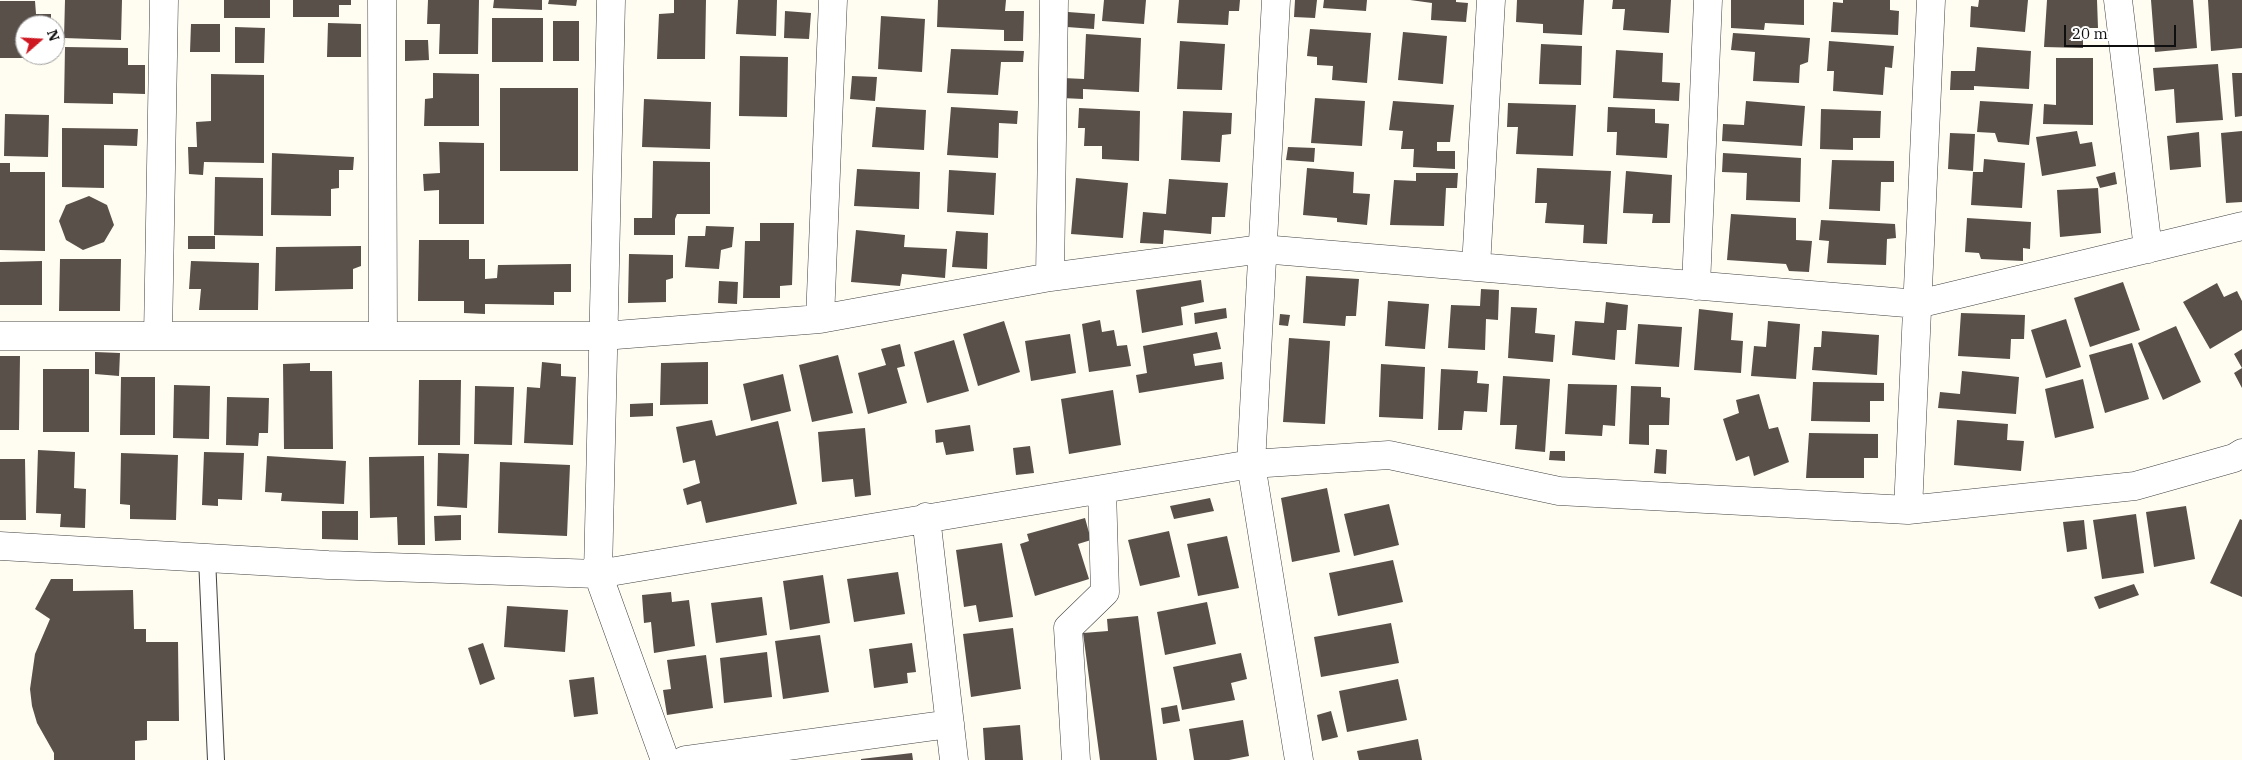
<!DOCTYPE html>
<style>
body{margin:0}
#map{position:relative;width:2242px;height:760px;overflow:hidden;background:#fffcf2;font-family:"IBM Plex Serif",serif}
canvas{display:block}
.north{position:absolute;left:15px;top:15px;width:50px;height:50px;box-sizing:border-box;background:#fff;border:1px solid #9f9f9f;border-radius:50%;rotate:71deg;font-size:14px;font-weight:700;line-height:20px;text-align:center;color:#0f0f0f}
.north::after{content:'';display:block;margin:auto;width:18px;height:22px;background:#ce1923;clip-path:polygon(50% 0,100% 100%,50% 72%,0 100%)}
.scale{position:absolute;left:2064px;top:25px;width:112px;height:22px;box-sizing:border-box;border:2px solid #0f0f0f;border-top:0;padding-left:6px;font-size:15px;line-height:18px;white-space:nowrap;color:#0f0f0f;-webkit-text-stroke:4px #fff;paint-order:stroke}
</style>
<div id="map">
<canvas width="2242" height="760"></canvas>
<div class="north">N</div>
<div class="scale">20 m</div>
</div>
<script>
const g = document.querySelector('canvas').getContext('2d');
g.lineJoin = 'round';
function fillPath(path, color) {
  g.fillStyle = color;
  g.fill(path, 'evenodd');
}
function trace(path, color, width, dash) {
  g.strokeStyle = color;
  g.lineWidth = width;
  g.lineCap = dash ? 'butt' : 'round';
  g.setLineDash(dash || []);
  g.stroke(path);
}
fillPath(new Path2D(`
 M65,0h57l-1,40 -57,-2z
 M224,0h46v18h-46z
 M293,0h58v5h-12v12h-46z
 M428,0h51l-1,54h-39l1,-30h-13z
 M494,0h48v10l-49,-2z
 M549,0h28l-1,6 -28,-2z
 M674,0h32l-1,59h-48l2,-45 15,-1z
 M738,0h39l-1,36 -40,-2z
 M938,0h68l-1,11h19l-1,30h-19v-11l-67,-3z
 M1104,0h42l-2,24 -42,-3z
 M1179,0h61l-1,11h-10l-1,14 -51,-2z
 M1295,0h22l-2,18 -21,-1z
 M1324,0h43l-1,11 -43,-3z
 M1410,0h46v2l12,1 -2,19 -35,-2 1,-17z
 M1517,0h67l-2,35 -39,-2v-9l-27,-2z
 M1613,0h58l-2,33 -46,-3 2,-21h-13z
 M1731,0h73v25l-39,-2 -1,7 -33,-2z
 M1843,0h47v10l9,1 -1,24 -67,-3 2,-30 10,1z
 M1979,0h49l-3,32 -55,-5 1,-21 7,1z
 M2047,0h50l1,28h-15v20l-39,-1z
 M2151,0h42l4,48 -42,4z
 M2208,0h34v48l-31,3z
 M0,1h35l1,13h15v11h-26v30h26l-1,3h-50z
 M785,11l26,2 -2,26 -25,-1z
 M1068,12l27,2 -1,15 -27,-2z
 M881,16l44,3 -3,53 -44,-3z
 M492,18h51v44h-51z
 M553,21h26v40h-26z
 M328,23l33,1v33h-34z
 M191,24h29v28h-30z
 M235,27l30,1 -1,35h-29z
 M1310,29l61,4 -4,50 -35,-3 1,-14 -16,-1v-8l-10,-1z
 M1403,32l44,4 -4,48 -45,-4z
 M1733,33l77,5 -2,24 -8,3 -1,18 -46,-2 2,-29 -24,-2z
 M1086,34l55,4 -2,54 -56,-3v10l-21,-1 1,-20 21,1z
 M405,40h23l1,20 -24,1z
 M1180,41l45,3 -3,46 -45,-1z
 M1829,41l65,5 -2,22 -7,-1 -2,28 -50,-4 1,-20h-7z
 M1541,44l41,2 -1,39 -42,-1z
 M65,47l63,1v17h17v29l-32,-1v11l-49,-1z
 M1977,47l54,4 -2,38 -55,-3v4h-24l1,-19h24z
 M951,49l73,2 -1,11h-22l-3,33 -51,-2z
 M1616,50l47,3 -1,29 18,1 -1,18 -66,-3z
 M740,56l48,1 -1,60 -48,-1z
 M2056,58h37v67l-50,-1 1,-20 12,1z
 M2218,64l5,56 -47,3 -2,-34 -19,2 -2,-23z
 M433,73l46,1v52h-55l1,-27 8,-1z
 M2232,73h10v43l-7,1z
 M211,74l53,1v88l-60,-1 -1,13 -14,-1 -1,-27h9l-1,-25 15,-1z
 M852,76l25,1 -2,24 -25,-2z
 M500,88h78v83h-78z
 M1315,98l50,3 -3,45 -51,-3z
 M644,99l67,3 -1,47 -68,-2z
 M1393,101l61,4 -4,37h-13v9h18v18l-42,-2 1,-18h-13l2,-18 -14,-1z
 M1746,101l59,5 -3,40 -80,-5 1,-17 21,1z
 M1980,101l53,3 -4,41 -31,-3 -3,-9 -18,-1z
 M1508,103l68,2 -3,51 -57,-2 2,-27h-11z
 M876,107l50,3 -2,40 -52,-3z
 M951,107l67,4 -1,13 -18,-1 -1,35 -51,-3z
 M1608,107l47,2v14l14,1 -2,34 -51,-3 1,-23h-10z
 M1079,108l61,3 -1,50 -37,-2v-13h-18l1,-18h-7z
 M1821,109l60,2 -1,27h-27v12l-33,-1z
 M1183,111l49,2 -1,21 -9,1 -2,27 -39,-2z
 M5,114l44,1 -1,42 -44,-1z
 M62,128l76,1 -1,17 -33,-1v43l-42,-1z
 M2077,131l3,13 12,-2 4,24 -54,10 -6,-39z
 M2242,131v71l-16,1 -5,-70z
 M2199,132l2,35 -31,3 -3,-34z
 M1950,133l25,1 -2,37 -25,-2z
 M439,142l45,1v81h-45v-34l-15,1 -1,-17 17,-1z
 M1288,147l27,1 -1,14 -28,-2z
 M272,153l82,4 -1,13h-14v18l-8,1v27l-60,-1z
 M1723,153l78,5 -1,44 -54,-2 1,-27 -25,-1z
 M1984,159l41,4 -3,45 -51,-3 2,-33h10z
 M1832,160l62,1v21h-13l-1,29 -51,-2z
 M653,161l57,1v52h-33l-2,5v16h-41v-17h18z
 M0,163h10v9h35v79l-45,-1z
 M1307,168l47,4 -1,21 17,1 -3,31 -30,-3v-4l-34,-3z
 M1537,168l74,3 -4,73 -24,-1 1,-18 -39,-2 2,-20h-12z
 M857,169l63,3 -1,37 -65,-3z
 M949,170l47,3 -2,42 -47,-3z
 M1626,171l46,4 -2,48h-18l1,-9 -30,-1z
 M2115,172l2,12 -17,4 -4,-11z
 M1416,173h42l-1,15h-11l-2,38 -54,-1 4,-45 22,1z
 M215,177l48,1v58l-49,-1z
 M1076,178l52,5 -5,55 -52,-4z
 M1169,179l59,4 -3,34h-13l-1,17 -47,-4 -1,14 -23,-1 3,-31 23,2z
 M2098,188l3,45 -41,4 -3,-47z
 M89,196l18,9 7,20 -10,17 -21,8 -17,-10 -7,-19 7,-16z
 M1731,214l65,4v22l16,1 -3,31 -20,-1 -3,-7 -59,-4z
 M1967,218l64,4 -1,27 -7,-1v13l-42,-2 -2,-6 -14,-1z
 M1821,220l74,4 1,14 -9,1 -1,26 -59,-2 2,-22 -10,-1z
 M760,223h34l-2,62 -12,1v12h-37l2,-57h15z
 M706,226l28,1 -2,20 -11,3 -2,19 -34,-2 3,-31h17z
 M856,230l49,5 -1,12 43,2 -2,29 -43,-4 -2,12 -49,-4z
 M956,231l32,2 -1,36 -35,-2z
 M188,236h27v13h-27z
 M419,240h50v19h16v20l12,-1 1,-13 73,-1v28h-17v13l-69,-1v10l-21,-1v-12h-46z
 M361,246v20l-8,3v20l-78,2 1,-44z
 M629,254l44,1v23l-7,2v22l-38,1z
 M60,259h61l-1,52h-61z
 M42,261v44h-42v-43z
 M191,261l68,2 -1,47h-59l2,-21h-12z
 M1306,276l53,3 -3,37h-10l-1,10 -42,-3z
 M1201,280l3,22 -23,5 2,18 -41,8 -6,-43z
 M719,281l19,1 -1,22 -19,-1z
 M2123,282l17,48 -50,17 -16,-49z
 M2217,283l7,14 13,-6 5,10v29l-32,19 -27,-47z
 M1481,289l18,1 -1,30 -12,-1 -1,31 -37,-2 3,-43 29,1z
 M1388,301l41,3 -4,45 -40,-3z
 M1606,302l22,3 -2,25h-9l-2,30 -43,-5 3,-34 29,2z
 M1511,307l26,1 -2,25 20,2 -2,27 -45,-4z
 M1226,308l1,10 -32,6 -1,-11z
 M1699,309l34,4 -2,27 12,1 -2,32 -47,-3z
 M1961,313l64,2 -1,24h-13l-1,20 -52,-3z
 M1280,314l10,1 -2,11 -9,-1z
 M2066,319l15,48 -35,11 -15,-48z
 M1100,320l2,12 12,-2 3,16 10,-1 4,21 -42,6 -7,-48z
 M1004,321l16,51 -42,14 -15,-52z
 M1768,321l32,3 -4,55 -45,-3 3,-30 12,1z
 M1638,324l44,3 -3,40 -44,-3z
 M2176,326l25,56 -38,18 -25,-57z
 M1822,331l57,4 -2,40 -65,-5 2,-23h7z
 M1217,332l4,17 -28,5 2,12 27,-4 2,17 -85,14 -3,-18 11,-2 -4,-27z
 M1070,334l6,39 -45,8 -6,-40z
 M1289,338l41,3 -5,83 -42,-2z
 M954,340l15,51 -42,12 -13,-51z
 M2132,343l17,56 -44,14 -16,-58z
 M900,344l5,22 -8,2 10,35 -39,11 -10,-41 28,-8 -5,-16z
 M2242,349v19l-8,-14z
 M95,352l25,1 -1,23 -24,-2z
 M838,355l15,58 -41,9 -13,-57z
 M0,356h20l-1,74h-19z
 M542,362l19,2v12l15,1 -3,68 -49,-2 3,-56 13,1z
 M708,362v42l-48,1 1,-42z
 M310,363v8h22l1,78h-49l-1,-85z
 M1381,364l44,3 -2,52 -44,-2z
 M2242,368v20l-8,-15z
 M43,369h46v63h-46z
 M1441,369l37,2 -1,12 12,1 -2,28 -23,-1 -2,19h-24z
 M1962,371l57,6 -3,37 -78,-6 2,-16 20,2z
 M783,374l8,37 -40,10 -8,-37z
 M1503,376l47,3 -5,73 -30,-3 2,-24h-17z
 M121,377h34v58h-35z
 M2083,379l11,49 -39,10 -10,-49z
 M419,380h42l-1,65h-42z
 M1813,382l71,1v18h-14v21l-59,-1z
 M1568,384l49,1 -2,41 -12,-1 -1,11 -37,-2z
 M174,385l36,1 -1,53 -36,-1z
 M475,386l39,1 -2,58 -38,-1z
 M1631,386l30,1v10l9,1 -1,27h-20v20l-20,-1z
 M1113,390l8,55 -52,9 -8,-55z
 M1759,394l10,35 9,-2 11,35 -35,14 -5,-20 -13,5 -13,-42 16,-6 -3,-13z
 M227,397l42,1 -1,35h-9l-1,13 -32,-1z
 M653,403v13l-23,1v-13z
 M712,420l4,16 62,-15 19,83 -91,19 -5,-22 -14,4 -4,-16 17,-6 -5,-23 -12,3 -7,-36z
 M1957,420l51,4 -1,16 17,1 -3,30 -67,-6z
 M970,425l4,26 -28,4 -3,-13 -7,1 -1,-13z
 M865,428l6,67 -16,2 -2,-18 -31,3 -4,-50z
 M1809,433l69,1v24h-14v20h-58z
 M1030,446l4,27 -18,2 -3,-27z
 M1656,449l11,1 -1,24 -12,-1z
 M38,450l37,2 -1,36 12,1 -1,39 -25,-1 1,-13 -25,-1z
 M1550,451h15v10l-16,-1z
 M204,452l40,1 -2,47 -24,-1v7l-16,-1z
 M121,453l57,2 -2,65 -46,-1v-14l-10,-1z
 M438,453l31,1 -2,54 -30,-2z
 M267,456l79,5 -2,43 -63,-3 1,-8 -17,-1z
 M424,456l1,89h-27l-1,-28 -27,1 -1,-61z
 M0,459h25l1,61h-26z
 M500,462l70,3 -3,71 -69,-3z
 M1327,488l13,64 -48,10 -11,-64z
 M1210,498l4,13 -40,8 -4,-13z
 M1389,504l10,41 -45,11 -10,-42z
 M2186,506l9,53 -41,8 -8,-55z
 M322,511h36v29l-36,-1z
 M2136,514l8,59 -42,6 -9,-59z
 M461,515v25l-26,1 -1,-25z
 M1085,518l6,22 -13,4 11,35 -54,17 -15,-52 9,-3 -2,-7z
 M2240,519l2,1v77l-32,-14z
 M2084,520l3,29 -20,3 -4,-30z
 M1169,531l11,46 -40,9 -12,-46z
 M1227,536l12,52 -41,8 -11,-52z
 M1002,543l11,74 -34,5 -3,-17 -12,2 -8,-57z
 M1393,560l10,42 -65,14 -9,-43z
 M898,572l7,42 -51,8 -7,-43z
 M823,575l7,48 -40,7 -7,-49z
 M51,579h22v12l60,-1 1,39h12v13h32l1,79h-32v19l-12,1v19h-81v-7l-17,-30 -5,-17 -2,-17 5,-35 15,-35 -15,-10z
 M2134,584l5,11 -40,14 -5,-12z
 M671,592l1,10 17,-2 6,46 -41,7 -3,-31 -7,1 -2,-28z
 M762,597l5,38 -51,8 -5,-40z
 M1207,602l9,42 -51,11 -8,-43z
 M507,606l61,4 -3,42 -61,-5z
 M1138,616l19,144h-57l-17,-127 25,-2 -1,-12z
 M1391,623l8,40 -78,14 -7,-40z
 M1013,628l8,61 -50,8 -8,-63z
 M820,635l9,57 -46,7 -8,-58z
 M483,643l12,36 -15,6 -12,-37z
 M912,643l4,29 -9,1 1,10 -34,5 -5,-39z
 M767,652l5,45 -48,6 -4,-45z
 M1241,653l6,26 -16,4 4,17 -53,10 -9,-43z
 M706,655l7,53 -46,7 -4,-25 8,-1 -4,-29z
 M594,677l4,37 -24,3 -5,-37z
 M1398,679l9,41 -60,12 -8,-41z
 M1177,705l3,16 -17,3 -2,-16z
 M1331,711l7,26 -16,4 -5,-26z
 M1243,720l6,36 -20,4h-35l-5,-31z
 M1020,725l3,35h-38l-2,-32z
 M1418,739l4,21h-63l-2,-9z
 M912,753l1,7h-52v-1z`), '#59504a');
const lane = new Path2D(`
 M207,558l9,202`);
const street = new Path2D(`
 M382,0l1,335
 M611,0l-13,574 67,186
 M1276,0l-25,464 48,296
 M2118,0l30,249
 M1476,267l15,-267
 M1050,277l4,-277
 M1696,286l12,-286
 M820,319l13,-319
 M0,336h603l217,-17 230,-42 212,-28 656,55 324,-78
 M158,336l6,-336
 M1908,510l23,-510
 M926,517l28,243
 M0,546l328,19 270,9 653,-110 138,-9 170,36 349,19 227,-24 99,-28 8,-5
 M685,760l265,-36
 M1076,760l-8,-132 37,-36 -3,-102`);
trace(lane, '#424242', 18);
trace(street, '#424242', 29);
trace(lane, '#fff', 16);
trace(street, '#fff', 28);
</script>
